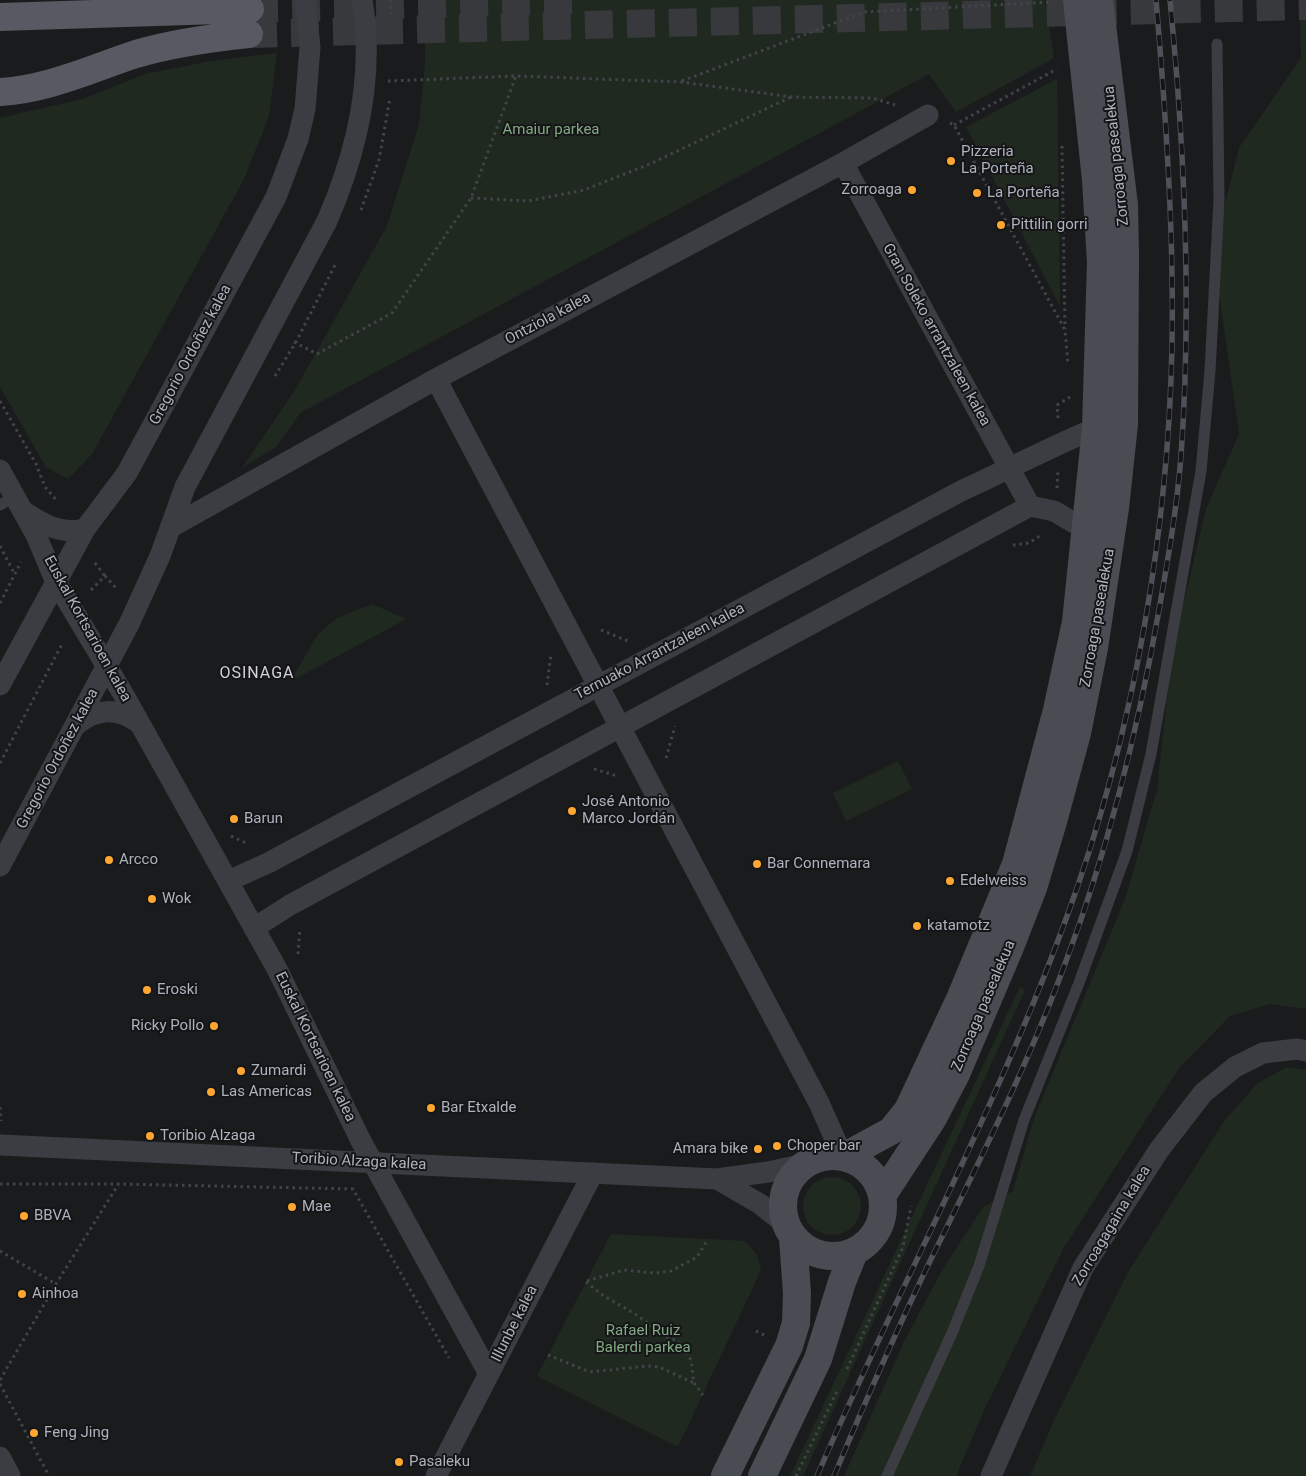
<!DOCTYPE html>
<meta charset="utf-8">
<style>
body{margin:0}
canvas{display:block;background:#1a1b1d}
</style>
<canvas width="1306" height="1476"></canvas>
<script>
const g = document.querySelector('canvas').getContext('2d');
g.lineJoin = 'round';
function fillPath(path, color) {
  g.fillStyle = color;
  g.fill(path, 'evenodd');
}
function trace(path, color, width, dash) {
  g.strokeStyle = color;
  g.lineWidth = width;
  g.lineCap = dash ? 'butt' : 'round';
  g.setLineDash(dash || []);
  g.stroke(path);
}
function write(font, color, halo, rows, align = 'center') {
  g.font = font + ' Roboto,sans-serif';
  g.lineWidth = 4;
  g.setLineDash([]);
  g.textBaseline = 'middle';
  g.strokeStyle = halo;
  g.fillStyle = color;
  for (const [text, x, y, turn = 0] of rows) {
    g.save();
    g.translate(x, y);
    g.rotate((+turn || 0) * Math.PI / 180);
    g.textAlign = isNaN(turn) ? turn : align;
    if (halo) g.strokeText(text, 0, 0);
    g.fillText(text, 0, 0);
    g.restore();
  }
}
fillPath(new Path2D(`
 M425,0h620l9,58 -98,54 -27,-38 -629,339 -23,33 -35,22 53,-78 92,-164 32,-102 6,-60z
 M1300,0h6v1009l-37,-5 -39,12 -51,52 -116,181 -79,161 -28,66h-112l60,-134 37,-70 42,-65 30,-16 21,-73 91,-219 32,-109 15,-138 34,-143 33,-75 -26,-183 26,-103 62,-90z
 M277,53l-8,63 -25,63 -152,275 -24,25 -22,-12 -46,-80v-269l83,-19 62,-25 66,-13z
 M1057,79l3,227 -94,-179z
 M372,604l34,15 -116,63 28,-48 19,-16z
 M898,761l14,28 -66,32 -13,-28z
 M1020,987l5,3 -222,486h-13z
 M1287,1067l19,3v406h-276l25,-58 73,-146 97,-152 33,-37z
 M803 1206a29 29 0 1 1 58 0a29 29 0 1 1-58 0Z
 M611,1234l134,7 12,14 4,15 -83,177 -141,-71z`), '#202920');
trace(new Path2D(`
 M250,9l322,-9
 M249,34l1057,-28`), '#37393d', 28, [28, 14]);
trace(new Path2D(`
 M390,0l1,14
 M388,81l128,-5 165,6 111,15 80,1 23,7
 M682,81l182,-69 186,-10
 M950,123l4,2 111,205 3,34
 M954,125l103,-56
 M1062,146l3,183
 M471,198l57,3 56,-11 66,-26 141,-67
 M361,210l18,-50 11,-62
 M294,342l23,12 75,-41 79,-115 45,-122
 M275,376l21,-34 40,-79
 M0,401l36,63 9,23 13,15
 M1058,418l-1,-13 13,-8
 M1057,488l1,-17
 M1013,545l16,-2 12,-8
 M0,546l14,27
 M95,563l10,13
 M91,590l14,-14 12,13
 M0,603l21,-41
 M601,630l27,11
 M547,685l4,-31
 M666,758l9,-32
 M0,763l63,-121
 M594,769l23,7
 M231,836l17,8
 M298,954l2,-26
 M0,1107l1,14
 M0,1184h119l234,5 96,169
 M0,1251l56,33
 M587,1281l37,-11 30,3 17,-2 26,-14 11,-18
 M586,1282l18,14 31,18 32,23 11,4 13,19 3,23 9,12
 M756,1331l8,4
 M548,1355l42,17 57,-6 12,1 35,16
 M847,1369l56,-122 8,-41
 M0,1380l56,-96 62,-99
 M0,1384l49,92
 M796,1476l41,-85`), '#414449', 3, [2.5, 4]);
trace(new Path2D(`
 M0,505l14,-8
 M887,1476l65,-143 27,-67 45,-146 55,-137 48,-132 24,-97 50,-283 9,-100 9,-171 -2,-156`), '#3b3d42', 11);
trace(new Path2D(`
 M843,163l187,343
 M436,379l383,724 24,54
 M0,470l36,65 19,45 70,117 152,272 84,172 128,233
 M23,511c20,13 37,24 62,18
 M171,527l265,-148 407,-216 85,-48
 M0,685l85,-156 42,-56 149,-276 22,-58 7,-30 5,-62 -5,-47
 M76,725c20,-17 42,-18 63,-2
 M0,866l129,-242 31,-68 25,-69 142,-266c30,-69 48,-145 35,-221
 M228,881l40,-18 693,-372c46,-21 89,-44 135,-63
 M254,928l36,-23 740,-399 24,5 32,19
 M0,1145l717,34 51,-7 37,-8
 M717,1179l43,25 24,19
 M0,1457l10,19
 M436,1476l157,-303
 M991,1476l92,-208 76,-118 44,-57 32,-26 28,-14 34,-4 9,2`), '#3b3d42', 21);
trace(new Path2D(`
 M783 1206a50 50 0 1 1 100 0a50 50 0 1 1-100 0Z
 M843,1157l48,-26 17,-21 52,-111 56,-135 41,-154 19,-88 20,-194 5,-166 -5,-82 -19,-180
 M882,1196l51,-78 23,-44 54,-127 23,-59 19,-63 25,-92 17,-85 21,-140 9,-84 1,-169 -1,-50 -25,-205
 M725,1476l64,-130 7,-23 1,-30 -4,-55
 M762,1476l56,-117 24,-77 12,-30`), '#494c52', 28);
trace(new Path2D(`
 M0,17l250,-8
 M0,92c49,-3 90,-23 136,-38 37,-11 74,-16 113,-20`), '#575a62', 28);
const rail = new Path2D(`
 M817,1476c85,-197 190,-385 260,-588 66,-191 99,-407 95,-610 -1,-93 -8,-185 -16,-278
 M834,1476c31,-74 63,-147 98,-219 48,-97 97,-194 134,-296 43,-114 72,-232 93,-351 9,-51 18,-102 22,-154 11,-152 4,-304 -11,-456`);
trace(rail, '#4e5157', 5.5);
trace(rail, '#151518', 4, [11]);
for (const [x, y, r, color] of [
 [951,161,5,"#ffa730"],
 [912,190,5,"#ffa730"],
 [977,193,5,"#ffa730"],
 [1001,225,5,"#ffa730"],
 [572,811,5,"#ffa730"],
 [234,819,5,"#ffa730"],
 [109,860,5,"#ffa730"],
 [757,864,5,"#ffa730"],
 [950,881,5,"#ffa730"],
 [152,899,5,"#ffa730"],
 [917,926,5,"#ffa730"],
 [147,990,5,"#ffa730"],
 [214,1026,5,"#ffa730"],
 [241,1071,5,"#ffa730"],
 [211,1092,5,"#ffa730"],
 [431,1108,5,"#ffa730"],
 [150,1136,5,"#ffa730"],
 [777,1146,5,"#ffa730"],
 [758,1149,5,"#ffa730"],
 [292,1207,5,"#ffa730"],
 [24,1216,5,"#ffa730"],
 [22,1294,5,"#ffa730"],
 [34,1433,5,"#ffa730"],
 [399,1462,5,"#ffa730"]
]) {
  const dot = new Path2D();
  dot.arc(x, y, r, 0, 2 * Math.PI);
  g.fillStyle = color;
  g.fill(dot);
  trace(dot, '#151518', 2);
}
write('15px', '#83a982', '#151518', [
 ["Amaiur parkea",551,130],
 ["Rafael Ruiz",643,1331],
 ["Balerdi parkea",643,1348]
]);
write('15px', '#acb3bd', '#151518', [
 ["Pizzeria",961,152],
 ["La Porteña",961,169],
 ["Zorroaga",902,190,"right"],
 ["La Porteña",987,193],
 ["Pittilin gorri",1011,225],
 ["José Antonio",582,802],
 ["Marco Jordán",582,819],
 ["Barun",244,819],
 ["Arcco",119,860],
 ["Bar Connemara",767,864],
 ["Edelweiss",960,881],
 ["Wok",162,899],
 ["katamotz",927,926],
 ["Eroski",157,990],
 ["Ricky Pollo",204,1026,"right"],
 ["Zumardi",251,1071],
 ["Las Americas",221,1092],
 ["Bar Etxalde",441,1108],
 ["Toribio Alzaga",160,1136],
 ["Choper bar",787,1146],
 ["Amara bike",748,1149,"right"],
 ["Mae",302,1207],
 ["BBVA",34,1216],
 ["Ainhoa",32,1294],
 ["Feng Jing",44,1433],
 ["Pasaleku",409,1462]
], 'left');
write('15px', '#acb3bd', '#151518', [
 ["Zorroaga pasealekua",1117,156,-96],
 ["Ontziola kalea",548,319,-28],
 ["Gran Soleko arrantzaleen kalea",936,335,61],
 ["Gregorio Ordoñez kalea",191,355,-62],
 ["Zorroaga pasealekua",1098,618,-80],
 ["Euskal Kortsarioen kalea",87,629,61],
 ["Ternuako Arrantzaleen kalea",660,652,-28],
 ["Gregorio Ordoñez kalea",58,759,-62],
 ["Zorroaga pasealekua",984,1006,-67],
 ["Euskal Kortsarioen kalea",315,1047,64],
 ["Toribio Alzaga kalea",359,1162,3],
 ["Zorroagagaina kalea",1112,1226,-59],
 ["Illunbe kalea",515,1324,-63]
]);
g.letterSpacing = '1px';
write('16px', '#ced2d9', '#151518', [
 ["OSINAGA",257,674]
]);
g.letterSpacing = '0px';
</script>
